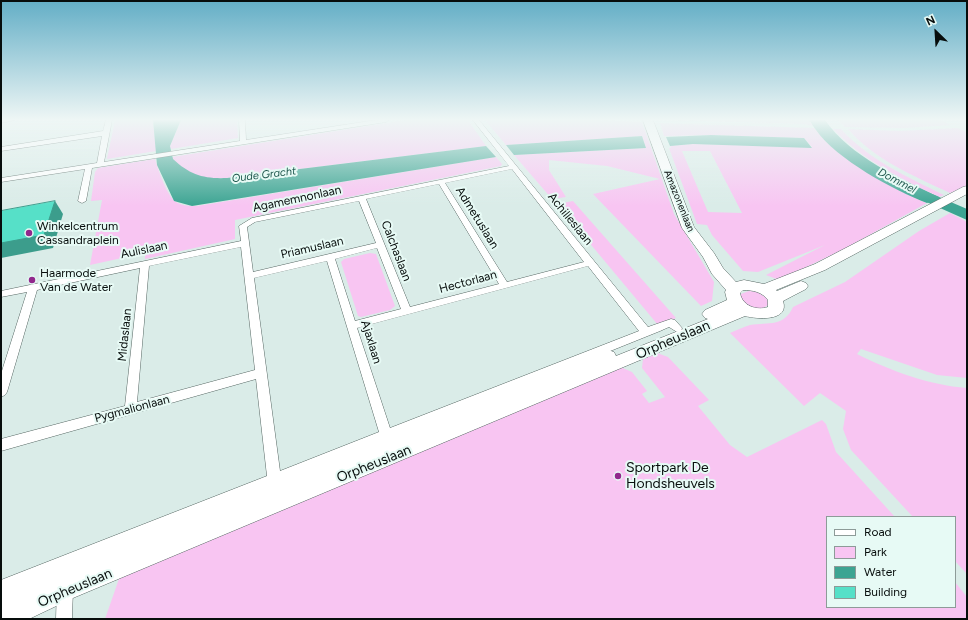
<!DOCTYPE html>
<style>
body{margin:0}
#map{position:relative;width:968px;height:620px;overflow:hidden;background:#daece8;font-family:Figtree,sans-serif}
canvas{display:block}
.frame{position:absolute;inset:0;border:2px solid #070d0c;pointer-events:none}
.legend{position:absolute;left:826px;top:516px;width:130px;height:92px;box-sizing:border-box;background:#e7faf5;border:1px solid #8d9b98;margin:0;padding:5px 7px;list-style:none;font-size:12px;color:#070d0c}
.legend li{display:flex;align-items:center;gap:8px;height:20px}
.legend b{width:20px;border:1px solid #8d9b98}
.north{position:absolute;left:916px;top:12px;width:40px;height:40px;-webkit-text-stroke:3px #e7faf5;paint-order:stroke;rotate:335deg;font-size:11px;font-weight:700;line-height:16px;text-align:center;color:#070d0c}
.north::after{content:'';display:block;margin:auto;width:14px;height:18px;background:#070d0c;clip-path:polygon(50% 0,100% 100%,50% 72%,0 100%)}
</style>
<div id="map">
<canvas width="968" height="620"></canvas>
<div class="frame"></div>
<ul class="legend">
<li><b style="height:5px;background:#fff"></b>Road</li>
<li><b style="height:11px;background:#f8c5f2"></b>Park</li>
<li><b style="height:11px;background:#3ca492"></b>Water</li>
<li><b style="height:11px;background:#56e0c8"></b>Building</li>
</ul>
<div class="north">N</div>
</div>
<script>
const g = document.querySelector('canvas').getContext('2d');
g.lineJoin = 'round';
function fillPath(path, color) {
  g.fillStyle = color;
  g.fill(path, 'evenodd');
}
function trace(path, color, width, dash) {
  g.strokeStyle = color;
  g.lineWidth = width;
  g.lineCap = dash ? 'butt' : 'round';
  g.setLineDash(dash || []);
  g.stroke(path);
}
function write(font, color, halo, rows, align = 'center') {
  g.font = font + ' Figtree,sans-serif';
  g.lineWidth = 4;
  g.setLineDash([]);
  g.textBaseline = 'middle';
  g.strokeStyle = halo;
  g.fillStyle = color;
  for (const [text, x, y, turn = 0] of rows) {
    g.save();
    g.translate(x, y);
    g.rotate((+turn || 0) * Math.PI / 180);
    g.textAlign = isNaN(turn) ? turn : align;
    if (halo) g.strokeText(text, 0, 0);
    g.fillText(text, 0, 0);
    g.restore();
  }
}
fillPath(new Path2D(`
 M115,120h38l3,31 -49,8z
 M181,120h56l1,18 -67,11 -1,-3z
 M405,120h63l18,26 -268,33c-15,-1 -40,-6 -46,-22z
 M485,120h111l46,2 32,92 40,68 -2,19 -11,5 -108,-112 67,-15 -53,-13 -58,-6v10l17,27 -14,2 -38,-44 132,-7 -4,-12 -136,9z
 M673,120h136l4,6 -9,-2z
 M838,120h103l9,5 -46,3 -59,-1z
 M660,123l155,5c17,28 82,63 112,75l-83,46 -65,31 -13,-5 59,-30 -67,27 -15,-1 -31,-36 -5,-10 -10,-1 -28,-76h2l-1,-2 23,-2 119,3 -8,-9 -93,-3 -47,1zM682,151h28l32,62 -34,-1z
 M957,128l10,4v54l-17,7c-36,-17 -75,-33 -102,-64l52,2z
 M833,129h8c28,31 67,48 103,66l-5,2c-38,-18 -76,-37 -106,-68z
 M496,157l6,7 -1,2 -266,54v19l-90,20v-6l-55,12 12,-65 -11,1 4,-29 3,-4 57,-9c3,10 12,37 21,43 6,4 14,4 21,4z
 M573,201l7,8 96,109 -18,7 -101,-121z
 M950,213l17,9v156l-30,-3 -76,-26 -4,5c34,17 72,31 110,34v186l-12,-13v-44h-42l-62,-67 -8,-21 3,-18 -26,-18 -16,13 -74,-73c7,-3 13,-6 20,-8 19,-3 34,2 43,-18l52,-25 74,-51z
 M370,253l6,1 19,52 -5,4 -29,7 -3,-1 -17,-54 3,-3z
 M749,291l8,1 10,6 1,7c-9,8 -23,1 -28,-8l1,-3z
 M657,353l11,4 41,43 -11,6 32,39 17,12 75,-37 4,4 10,28 59,65h-68v90h128v-25l12,15v22h-862l16,-46 497,-207 14,6 15,19 -5,3 7,9 16,-6 -23,-29 1,-9z`), '#f8c5f2');
fillPath(new Path2D(`
 M153,120h28l-11,26 3,13c17,16 31,20 54,19l259,-32 10,11 -304,49 -18,-5 -17,-36z
 M809,120h16c26,37 74,58 114,77l-12,6c-32,-12 -91,-44 -111,-73 -3,-3 -4,-7 -7,-10z
 M711,135l93,3 8,10 -119,-4 -23,2 -4,-9z
 M642,136l4,12 -132,7 -8,-10z`), '#3ca492');
fillPath(new Path2D(`
 M909,184l58,25v11l-63,-28 -3,-3 3,-3z`), '#3ca492');
const street = new Path2D(`
 M1,120h14l-14,3z
 M106,120h6l-8,42 136,-21 -1,-21h6l1,20 130,-20h13l-3,2 -294,46 -6,33 -4,2 -4,-2 7,-32 -84,13v-4l96,-15 5,-27 -101,15v-4l102,-16z
 M473,120h6l169,207 23,-8 4,1 7,8 -1,3 -4,1 -8,-5 -9,4 -659,265v-16l266,-104 -11,-97 -255,72v-12l124,-33 15,-138 -103,22 -30,102 -2,3 -4,2v-23l26,-82 -26,5v-6l240,-50 -2,-15 13,-8 257,-52zM512,169l72,93 -77,20 -62,-99zM439,184l60,100 -89,23 -44,-108zM359,201l17,42 -123,29 -6,-45 8,-5zM241,247l14,123 -118,32 12,-136zM377,248l24,61 -46,12 -20,-62zM327,261l52,171 -99,39 -26,-193zM588,266l51,65 -249,97 -33,-100z
 M65,580l5,3 3,5 -1,31h-16l1,-31 3,-5z`);
const secondary = new Path2D(`
 M643,120h10l41,107 20,26 9,15 13,14 8,-2 20,4 51,-20 148,-77 4,-1v8l-142,76 -49,20 1,1 19,-8 5,-2 5,2 2,3 -2,3 -23,12c7,21 -27,18 -38,15l-672,282 -44,21h-28v-29l601,-238 6,-2 6,2 2,4 92,-37 -3,-1 -3,-4 3,-4 22,-10 -2,-8 1,-2 -14,-16 -9,-17 -21,-29zM743,290c10,0 19,2 25,10v7c-11,4 -26,-1 -28,-14z`);
trace(street, '#566763', 1);
trace(secondary, '#566763', 1);
fillPath(street, '#fff');
fillPath(secondary, '#fff');
fillPath(new Path2D(`
 M55,201l8,13 -10,34 -52,10v-15z`), '#3c9d8c');
const building = new Path2D(`
 M55,201l-11,34 -43,8v-32z`);
fillPath(building, '#56e0c8');
trace(building, '#3c9d8c', 1);
const sky = g.createLinearGradient(0, 0, 0, 206);
sky.addColorStop(0, '#63aec6');
sky.addColorStop(0.58, '#eef6f5');
sky.addColorStop(1, '#eef6f500');
g.fillStyle = sky;
g.fillRect(0, 0, 968, 206);
for (const [x, y, r, color] of [
 [29,233,4,"#91288c"],
 [32,280,4,"#91288c"],
 [618,476,4,"#91288c"]
]) {
  const dot = new Path2D();
  dot.arc(x, y, r, 0, 2 * Math.PI);
  g.fillStyle = color;
  g.fill(dot);
  trace(dot, '#e7faf5', 1.5);
}
write('10px', '#070d0c', '#e7faf5', [
 ["Amazonenlaan",679,201,68]
]);
write('italic 11px', '#1d564c', '#e7faf5', [
 ["Oude Gracht",264,175,-7],
 ["Dommel",897,181,28]
]);
write('12px', '#070d0c', '#e7faf5', [
 ["Agamemnonlaan",297,199,-12],
 ["Admetuslaan",477,218,58],
 ["Achilleslaan",570,219,51],
 ["Priamuslaan",312,248,-13],
 ["Aulislaan",144,250,-12],
 ["Calchaslaan",396,251,69],
 ["Hectorlaan",468,282,-15],
 ["Midaslaan",125,335,-84],
 ["Ajaxlaan",371,342,73],
 ["Pygmalionlaan",132,409,-15]
]);
write('12px', '#070d0c', '#e7faf5', [
 ["Winkelcentrum",37,226],
 ["Cassandraplein",37,240],
 ["Haarmode",40,273],
 ["Van de Water",40,287]
], 'left');
write('14px', '#070d0c', '#e7faf5', [
 ["Orpheuslaan",673,340,-23],
 ["Orpheuslaan",374,464,-22],
 ["Orpheuslaan",75,588,-23]
]);
write('14px', '#070d0c', '#e7faf5', [
 ["Sportpark De",626,468],
 ["Hondsheuvels",626,484]
], 'left');
</script>
